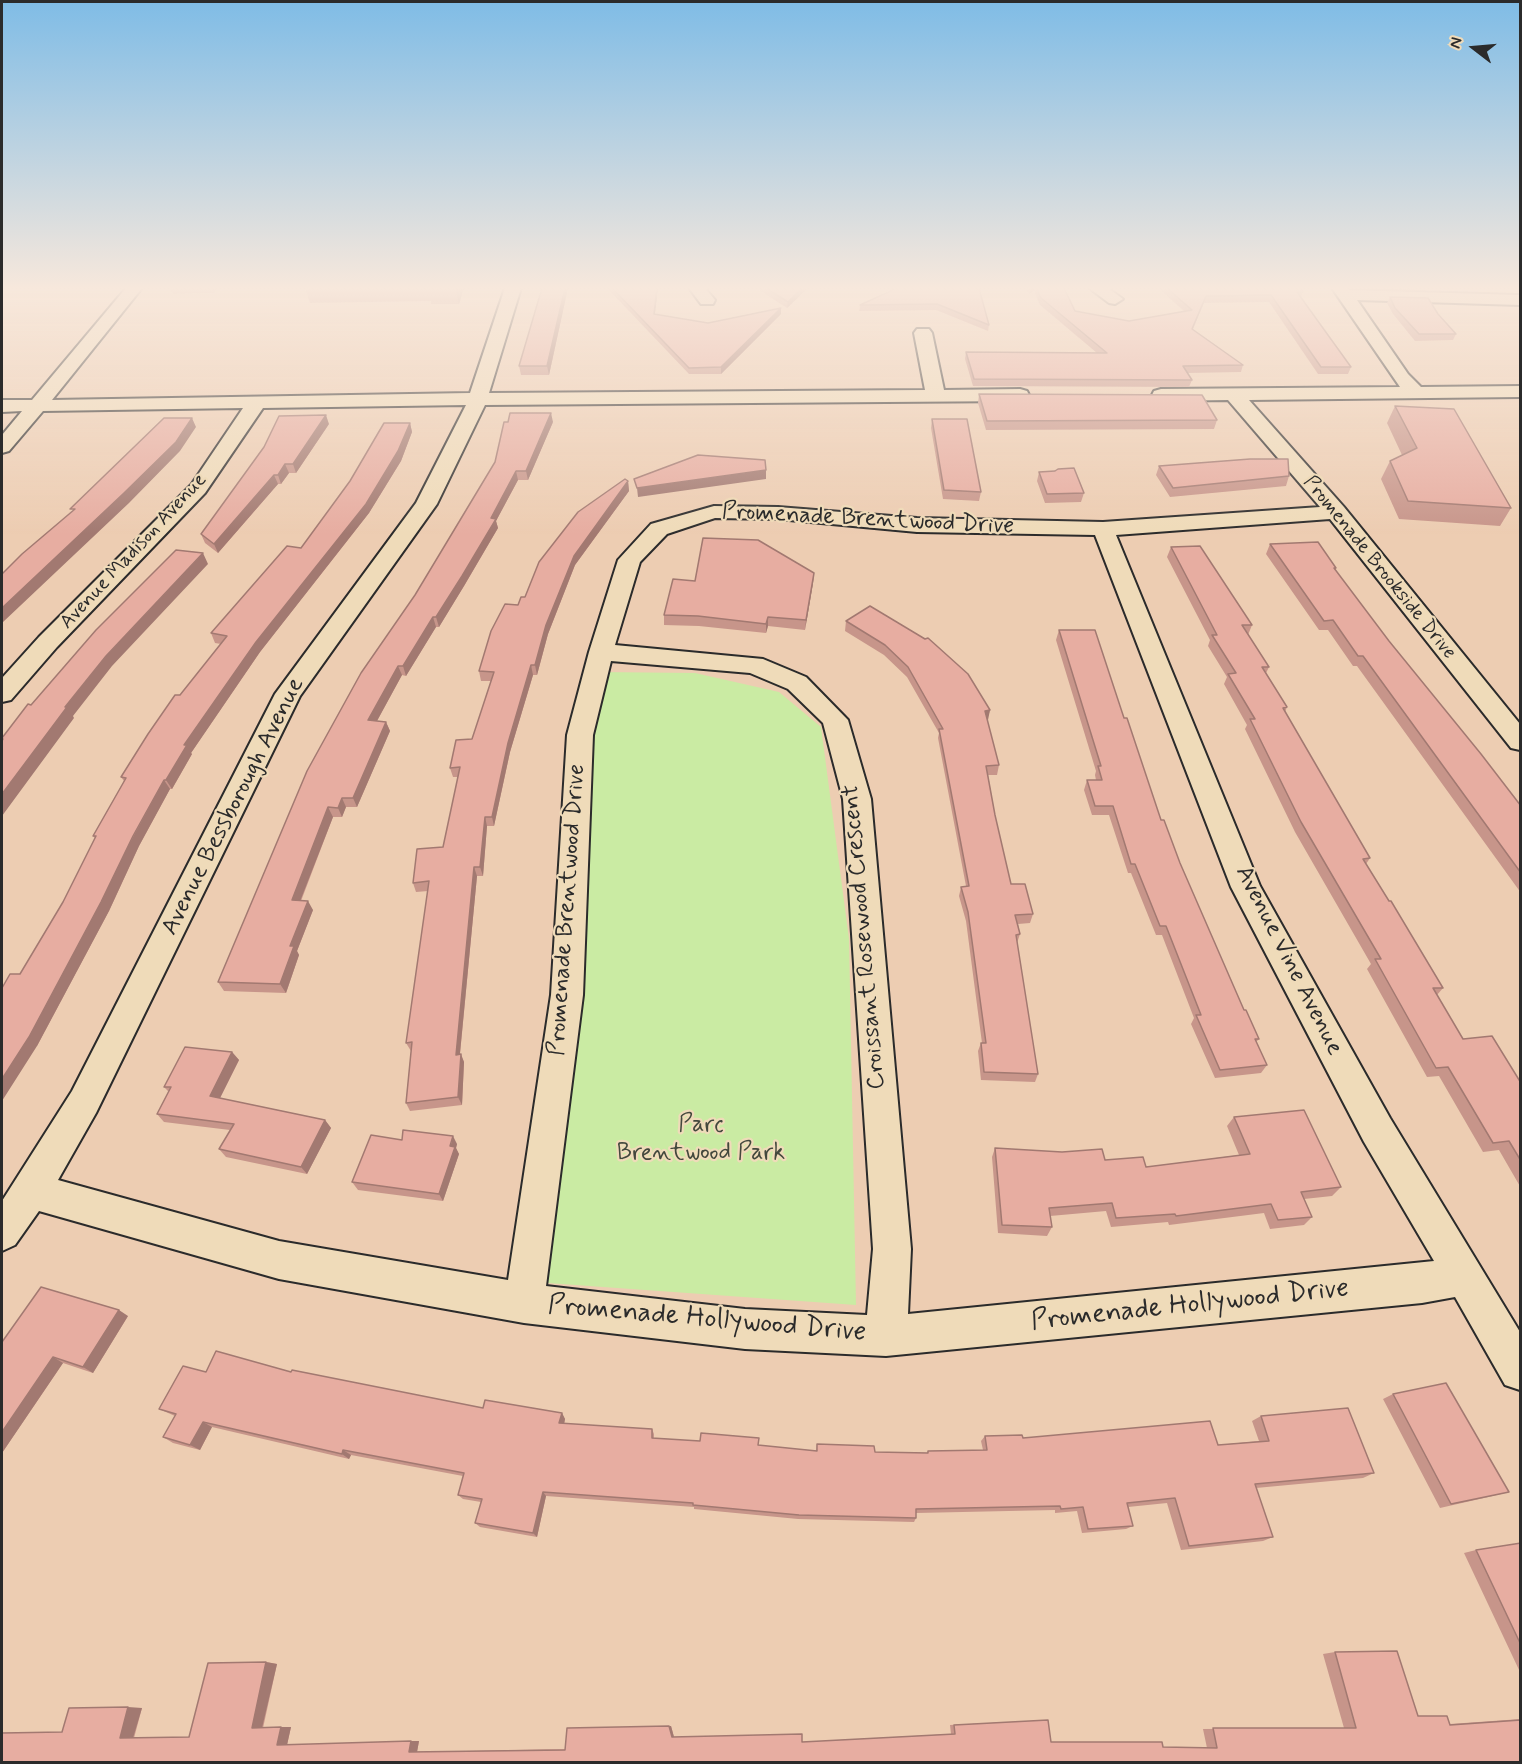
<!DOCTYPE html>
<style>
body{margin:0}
#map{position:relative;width:1522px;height:1764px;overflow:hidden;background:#edcdb2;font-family:Mynerve,sans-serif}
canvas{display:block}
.frame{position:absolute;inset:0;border:3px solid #2b2b2b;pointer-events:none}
.north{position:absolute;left:1444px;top:18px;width:60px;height:60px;-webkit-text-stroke:4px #efdbb9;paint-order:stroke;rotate:286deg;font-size:16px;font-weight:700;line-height:24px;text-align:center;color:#2b2b2b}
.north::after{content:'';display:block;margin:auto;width:21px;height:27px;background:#2b2b2b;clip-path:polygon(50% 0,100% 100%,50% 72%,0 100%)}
</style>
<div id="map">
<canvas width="1522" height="1764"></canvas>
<div class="frame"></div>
<div class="north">N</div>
</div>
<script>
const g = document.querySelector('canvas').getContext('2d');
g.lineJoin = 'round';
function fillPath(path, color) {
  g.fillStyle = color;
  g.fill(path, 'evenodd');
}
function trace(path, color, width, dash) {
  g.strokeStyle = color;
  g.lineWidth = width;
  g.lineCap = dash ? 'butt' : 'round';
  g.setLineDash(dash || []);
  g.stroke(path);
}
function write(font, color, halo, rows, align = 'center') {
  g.font = font + ' Mynerve,sans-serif';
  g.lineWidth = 4.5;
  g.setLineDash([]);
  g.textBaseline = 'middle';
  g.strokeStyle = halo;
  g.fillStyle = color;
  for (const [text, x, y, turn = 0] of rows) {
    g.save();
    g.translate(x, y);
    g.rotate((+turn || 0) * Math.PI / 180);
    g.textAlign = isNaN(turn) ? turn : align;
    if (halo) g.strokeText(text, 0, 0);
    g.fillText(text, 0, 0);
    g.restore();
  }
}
fillPath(new Path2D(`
 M597,672l98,1 84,19 42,35 28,212 7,366 -323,-23z`), '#caeba3');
const minor = new Path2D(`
 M126,288h16l-90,112 418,-7 35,-105h16l-32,105 436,-3 -11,-57 3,-4h12l3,4 12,57 76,-1 7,2 2,4 -2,4 -7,2 -535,4 -48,99 -137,192 -204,417 -38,67 221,61 229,39 43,-285 16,-260 22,-83 29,-92 33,-36 63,-18 64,1 139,11 186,4 217,-15 -92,-107 -67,1 -7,-2 -2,-4 2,-4 7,-2 239,-2 -68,-99h16l2,2 170,5v10l-163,-5 51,74 13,13 99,-1v11l-271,3 95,107 176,217v26l-9,-2 -181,-229 -214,16 144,351 130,232 130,214v58l-15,-5 -50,-88 -33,6 -536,53 -141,-7 -221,-26 -245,-44 -240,-68 -24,34 -13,6v-50l70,-110 203,-397 141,-191 50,-98 -203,3 -58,85 -148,154 -46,53 -9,2v-24l37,-41 152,-152 52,-77 -200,3 -34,40 -7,2v-18l20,-24 -20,1v-12h30zM715,518l63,1 139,13 178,3 136,352 133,255 70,119 -526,53 3,-65 -40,-450 -23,-79 -42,-43 -43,-18 -148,-14 25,-83 27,-28zM611,661l139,12 38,16 35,34 20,76 30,450 -6,66 -122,-6 -199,-23 37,-291 10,-260z
 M689,288h16l10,12 -2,4h-12z
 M1089,288h19l15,11 -8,5 -6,-1z`);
trace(minor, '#2b2b2b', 4);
fillPath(minor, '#efdbb9');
fillPath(new Path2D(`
 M170,288h47l-3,5 -41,1z
 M305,288h159l-5,16h-28v-3l-121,2z
 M542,288h26l-19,87h-28l-2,-9z
 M607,288h51l-3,26 53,9 73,-9 -60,60h-32z
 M756,288h52l-21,20z
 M897,288l92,37 -1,6 -52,-21 -77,1 1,-6z
 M1026,288h38l11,23 54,10 55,-10 -26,-23h142l3,4 -2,5 50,70 -3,7h-30l-49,-72 -65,1 -11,26 50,36 -2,7 -54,1 5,7 -3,7 -216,-1 -8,-27 1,-7 131,1 -57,-48 -6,-14 -5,3z
 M1379,288h37l-1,2 -36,-1z
 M1390,297l48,17 18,20 -3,6 -38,1 -22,-27 -6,-11z
 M979,394l238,26 -3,9 -228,1 -8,-27z
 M1395,406l116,102 -11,18 -101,-7 -18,-40 9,-18 12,-6 -15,-32z
 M932,419l49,73 -2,9 -36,-2 -12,-71z
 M553,422l-25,58h-10l-22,41 2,7 -34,58 -25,41h-3l-30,49 -4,-1 -25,46 9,1 4,9 -33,76h-11l-4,10h-9l-32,84 12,9 -16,41 2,4 -13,38 -62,-2 -6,-9 143,-309z
 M410,423l2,9 -11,29 -32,52 -109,139 -69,101 1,1 -20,35h-2l-31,57 -30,65 -72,135 -17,-72 43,-72 32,-64 -2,-2 31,-55 -3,-4 59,-82 41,-51 -6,-1 -4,-10 90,-85z
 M329,424l-33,49h-7l-8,11h-3l-60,69 -13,-10 -4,-9z
 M1159,466l130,10 -3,10 -116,11 -14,-22z
 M1039,472l45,21 -3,9 -36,1 -8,-22z
 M628,481l1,10 -54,74 -27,69 -11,41h-4l-23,77 -16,74h-7l-4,50h-6l-17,178 4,8 -2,43 -52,6 -4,-8 5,-52 -5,-8 22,-152 -12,1 -3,-9 30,-36 15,-70h-5l-3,-9 22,-29 19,-58h-10l-2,-10 39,-66z
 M1270,544l66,24 -1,2 54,71 132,165v87l-164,-227h-4l-25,-36h-9l-53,-76z
 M1171,547l81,78 -4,10 21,32 -3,6 21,34 -2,5 85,146 -4,6 77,124 -6,7 26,44 58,44v105l-22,-38 -16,2 -44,-76 -12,1 -60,-108 4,-5 -76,-132 -50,-103 2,-4 -23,-41 3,-7 -19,-31 2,-6 -43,-83z
 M814,573l-1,10 -8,47 -37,-4 -2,7 -67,-7 -35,-1v-10l31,-34z
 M846,621l144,89 -3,10 12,45 -2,10h-9l7,40 16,69 22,30 -3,9 -12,1 2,10 -3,9 21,131 -3,8 -54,-2 -3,-29 3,-8h1l-16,-122 -7,-25 2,-9 5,-1 -28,-148 1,-5 -32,-56 -23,-22 -39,-24z
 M1059,630l65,88 37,102 83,190 15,29 -3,3 11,23 -6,8 -46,5 -24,-54 3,-6 -32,-83h-6l-25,-62h-3l-19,-58h-17l-8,-25 3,-10h9l-1,-5 1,-4 -40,-131z
 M232,1052l7,8 -19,38 105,22 6,8 -24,46 -81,-17 -7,-8 11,-19 -66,-8 -7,-8 12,-22 -5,-5z
 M1234,1117l107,70 -9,9 -28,3 8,18 -8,8 -34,4 -6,-16 -95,12 -1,-3 -57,5 -5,-16 -56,5 2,11 -5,9 -49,-3 -6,-76 3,-9 110,12 41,7 93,-12 -12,-29z
 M402,1140l55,4 -1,4 3,6 -16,47 -85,-11 -6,-8z
 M128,1316l-35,57 -30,-10 -61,90v-111z
 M206,1372h85l192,36 79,5 3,6 -1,5 88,5 2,5v4l105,7 57,6 1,-7 58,8 52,1 1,-2 55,-1 -2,-9 4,-5 38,2 195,7 41,-4 -7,-20 9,-5 113,57 -11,5 -107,10 17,49 -10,4 -82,9 -14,-47 -39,4 5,19 -7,3 -44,4 -5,-22 -22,2v-3l-139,3v5l-2,4 -116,-3 -104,-10v-2l-148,-11 -9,41 -57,-10 -5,-4 6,-21 -18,-3 -5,-4 5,-19 -112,-21 -2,4 -137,-32 -12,23 -27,-7 -10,-6 12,-21 -16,-7z
 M1393,1394l116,98 -12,3 -57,13 -57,-109z
 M1521,1543v129h-1l-56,-119 12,-3z
 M1335,1652l83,64 32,8 71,-5v43h-1519l60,-30 80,-24 -8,30 55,-1 77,-75 11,2 -14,64 28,-1 -4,18 132,-4 -2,11 148,-3 104,-23h2l3,11 128,5 149,-8 -1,-9 98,-5 3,22 112,5 44,1 -4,-19 141,-1 -21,-74z`), '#c7958a');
fillPath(new Path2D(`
 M212,288h5l-3,5z
 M455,288h9l-5,16z
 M565,288h3l-19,87 -2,-9z
 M657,288h1l-4,32v-6z
 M802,288h6l-21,20 1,-6z
 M1030,288h4v3l-5,3z
 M781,308v6l-60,60v-7z
 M551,413l2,9 -25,58 -2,-9z
 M326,415l3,9 -33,49 -3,-9z
 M192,418l4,9 -16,24 -51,52 -127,120v-15z
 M410,423l2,9 -11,29 -32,52 -109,139 -69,101 1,1 -20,35 -6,-9 18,-35z
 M285,464l4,9 -8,11 -3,-9z
 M766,470v9l-128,18 -1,-9z
 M516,471l2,9 -22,41 2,7 -34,58 -25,41 -3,-10z
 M274,475l4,9 -60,69 -4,-9z
 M628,481l1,10 -54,74 -27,69 -11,41 -2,-10 11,-40 28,-69z
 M203,553l5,11 -96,102 -39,50 1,2 -72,98v-22l63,-87 41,-51z
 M814,573l-1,10 -8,47 1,-10z
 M433,617l3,10 -30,49 -3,-10z
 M768,617v9l-2,7v-9z
 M531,665l2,10 -23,77 -16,74 -2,-9 16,-74z
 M398,666l4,9 -30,55 -4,-10z
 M990,710l-2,10 -5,1 2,-10z
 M386,722l4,9 -33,76 -4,-9z
 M164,780l6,9 -31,57 -30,65 -72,135 -35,55v-22z
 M342,798l4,9 -4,10 -4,-9z
 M328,807l5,10 -36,92 -5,-9z
 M485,817l2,9 -4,50 -3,-9z
 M474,867l3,9 -18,187 -3,-8z
 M308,901l5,9 -16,41 2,4 -13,38 -6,-9 10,-38z
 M232,1052l7,8 -22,44 -7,-8z
 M461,1054l3,8 -2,43 -4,-8z
 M325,1120l6,8 -24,46 -6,-7z
 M453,1136l4,8 -1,4 3,6 -16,47 -4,-7z
 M119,1310l9,6 -35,57 -10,-6z
 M53,1357l10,6 -61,90v-21z
 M562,1413l3,6 -2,10 -4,-6z
 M203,1422l9,5 -12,23 -10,-5z
 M343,1450l8,5 -2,4 -7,-5z
 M543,1492l3,4 -9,41 -4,-4z
 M266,1662l11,2 -15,64h-10z
 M128,1707l14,1 -9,30h-13z
 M669,1726h2l3,11h-2z
 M281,1727h10l-4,18h-10z
 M411,1741h8l-2,11h-8z`), '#a27971');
const building = new Path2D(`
 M542,288h23l-18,78h-28z
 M612,288h45l-3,26 54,9 73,-15 -60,59 -32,1z
 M766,288h36l-14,14z
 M897,288h82l10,37 -52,-21 -77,1z
 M1036,288h28l11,23 54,10 63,-11 -25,-22h133l3,4h-6l54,75h-30l-50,-72 -65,1 -14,33 51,36 -60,1 9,14 -218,-1 -8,-27 141,1 -66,-55z
 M1390,297l38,1 10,16 18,20h-37l-24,-26z
 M979,394l223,1 15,25 -230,1z
 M1395,406l59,3 57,99 -103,-7 -18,-40 27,-13z
 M510,413h41l-25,58h-10l-25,47 5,1 -34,57 -26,41h-3l-30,49h-5l-30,54 18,2 -33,76h-11l-4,10 -10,-1 -36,93 16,1 -18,45h4l-14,38 -62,-2 89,-211 54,-98 54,-78 80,-133 9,-40h4z
 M326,415l-33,49h-8l-7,11h-4l-60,69 -13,-10 63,-87 15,-31z
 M164,418h28l-16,24 -52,51 -122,115v-34l20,-20 53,-45h-5z
 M932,419h35l14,73 -37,-2z
 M384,423h26l-12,28 -32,53 -110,138 -72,103h3l-21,35h-2l-31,56 -32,66 -72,135 -27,42v-91l8,-14h10l43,-72 33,-66h-3l33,-58 -5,-1 27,-43 27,-39h5l47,-59 -16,-3 76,-87 14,2 49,-67z
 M698,455l67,5 1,10 -129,18 -3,-9z
 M1250,459h38l1,17 -116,12 -14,-22z
 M1074,468l10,25 -37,1 -8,-22 16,-1 3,-2z
 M625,479l3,2 -54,75 -28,69 -11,40h-4l-23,78 -16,74h-7l-5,50h-6l-18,188 5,-1 -3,43 -52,6 6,-61 -6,1 23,-162 -16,2 4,-34 26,-2 17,-80 -10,1 6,-28 16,-1 22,-67 -15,-1 12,-40 14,-27 13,1 3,-8h4l14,-35 39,-50z
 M703,538l55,2 56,33 -8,47 -38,-3 -2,7 -68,-8 -34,-1 9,-36 22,2z
 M1318,542l18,26h-2l55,73 92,113 40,52v67l-158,-217h-5l-25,-36 -9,1 -54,-77z
 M1200,546l52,79h-10l27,42h-7l25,40 -4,1 87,150 -7,1 26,42h2l52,87h-10l30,51 29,-3 29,47v78l-12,-20 -16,2 -45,-76 -12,1 -61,-109h6l-80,-137 -51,-103h5l-27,-45 8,-1 -24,-38h5l-46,-88z
 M176,550l27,3 -97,103 -41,51h2l-65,87v-53l1,-2h-1v-1l26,-34 3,1 65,-75z
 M870,606l55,33 3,-1 40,36 22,36 -5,1 14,54 -13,1 9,49 16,69h14l8,30 -18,1 5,19 -4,1 22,139 -54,-2 -3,-29h5l-18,-131 -7,-25 8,-1 -30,-157h4l-35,-62 -23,-22 -39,-24z
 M1059,630h36l29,88h3l34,102h3l16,43 64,147h2l13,29h-4l12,26 -47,5 -24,-55h5l-35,-89h-6l-25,-62h-4l-18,-58h-18l-8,-26h15l-4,-14h3z
 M185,1047l47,5 -22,44 115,24 -24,47 -82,-18 15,-25 -77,-10 14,-27h-7z
 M1304,1110l37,77 -40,5 11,25 -34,3 -7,-16 -95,12 -1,-2 -59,4 -4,-15 -63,5 3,19 -50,-2 -7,-77 67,4 40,-3 3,11 38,-3 3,10 104,-13 -16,-37z
 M403,1130l50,6 -3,10 5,1 -16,47 -87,-12 19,-47 31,5z
 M41,1287l78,23 -36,57 -30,-10 -51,75v-90z
 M216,1351l75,21 1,-2 191,38 2,-8 77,13 -3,10 93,6v9l48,3 1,-8 58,5 -1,7 59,6v-7l57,2 1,6 53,1v-2l59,-1 -2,-14 37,-1 1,3 187,-17 8,24 51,-4 -8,-25 87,-8 26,65 -119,11 18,53 -84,9 -14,-48 -48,5 6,23 -45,3 -5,-22 -22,2 -1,-3 -144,3v9l-117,-3 -106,-10v-2l-150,-11 -10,41 -58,-10 7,-24 -24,-4 6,-22 -121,-23 -1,4 -139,-32 -13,23 -27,-8 13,-23 -17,-5 24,-43 23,6z
 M1446,1383l63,109 -58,12 -58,-110z
 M1521,1543v102l-45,-95z
 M1397,1651l21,65h29l3,9 71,-5v42h-1519v-29l60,-1 7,-24 59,-1 -8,31 69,-1 19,-74 58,-1 -14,66 29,-1 -4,18 134,-4 -2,11 156,-2 2,-22 102,-2 3,11 130,-3v8l153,-8 -1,-9 94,-5 3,22h111l1,5 54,1 -4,-20h143l-21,-76z`);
fillPath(building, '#e7ada1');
trace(building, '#a27971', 1.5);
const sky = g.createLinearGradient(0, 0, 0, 534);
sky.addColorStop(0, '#7fbce6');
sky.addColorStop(0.54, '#f7e8dc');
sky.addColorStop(1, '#f7e8dc00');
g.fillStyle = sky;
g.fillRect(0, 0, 1522, 534);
write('20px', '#2b2b2b', '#efdbb9', [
 ["Avenue Madison Avenue",134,552,-47],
 ["Promenade Brookside Drive",1379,568,51]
]);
write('24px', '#2b2b2b', '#efdbb9', [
 ["Promenade Brentwood Drive",868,520,3],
 ["Avenue Bessborough Avenue",234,807,-63],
 ["Promenade Brentwood Drive",568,910,-86],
 ["Croissant Rosewood Crescent",865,937,-95],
 ["Avenue Vine Avenue",1288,961,63]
]);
write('24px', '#43483d', '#efdbb9', [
 ["Parc",701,1126],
 ["Brentwood Park",701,1154]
]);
write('28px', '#2b2b2b', '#efdbb9', [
 ["Promenade Hollywood Drive",1190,1306,-6],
 ["Promenade Hollywood Drive",707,1320,5]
]);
</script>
